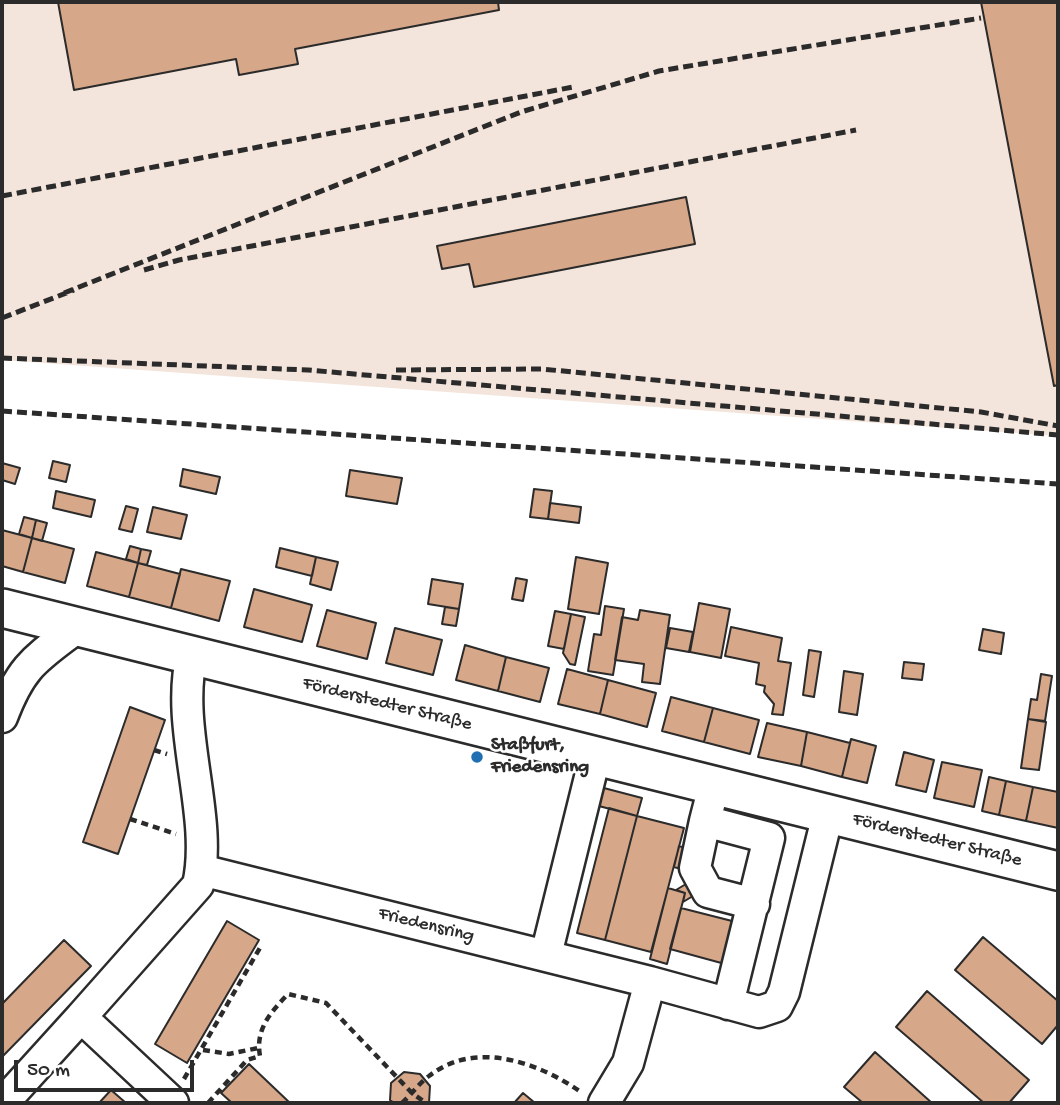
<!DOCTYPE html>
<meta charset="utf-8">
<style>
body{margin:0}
#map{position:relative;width:1060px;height:1105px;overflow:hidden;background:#fff;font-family:"Gochi Hand",sans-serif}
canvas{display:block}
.frame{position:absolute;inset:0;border:4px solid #2b2b2b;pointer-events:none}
.scale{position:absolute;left:14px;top:1060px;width:180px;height:32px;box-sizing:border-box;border:4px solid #2b2b2b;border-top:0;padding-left:9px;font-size:21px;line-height:24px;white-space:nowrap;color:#2b2b2b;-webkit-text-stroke:5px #fff;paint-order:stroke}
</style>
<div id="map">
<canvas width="1060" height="1105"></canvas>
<div class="frame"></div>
<div class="scale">50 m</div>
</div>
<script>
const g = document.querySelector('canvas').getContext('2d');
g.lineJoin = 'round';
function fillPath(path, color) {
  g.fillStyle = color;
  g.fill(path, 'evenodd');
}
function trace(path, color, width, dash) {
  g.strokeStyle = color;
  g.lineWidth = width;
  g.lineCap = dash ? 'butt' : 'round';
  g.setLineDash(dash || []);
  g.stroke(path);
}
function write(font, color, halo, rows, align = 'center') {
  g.font = font + ' "Gochi Hand",sans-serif';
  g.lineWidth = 5;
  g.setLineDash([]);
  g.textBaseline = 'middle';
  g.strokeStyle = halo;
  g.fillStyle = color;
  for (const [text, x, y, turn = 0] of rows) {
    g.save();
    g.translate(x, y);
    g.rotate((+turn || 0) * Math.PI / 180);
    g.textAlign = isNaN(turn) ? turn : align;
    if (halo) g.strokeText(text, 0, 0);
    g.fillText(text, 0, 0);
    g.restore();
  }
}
fillPath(new Path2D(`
 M2,2h1056v434l-1056,-76z`), '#f3e5db');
const building = new Path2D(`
 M58,2h440l1,8 -204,39 3,15 -59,11 -3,-16 -162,31z
 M981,2h77v383l-4,1z
 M686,197l9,47 -221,43 -5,-23 -27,5 -5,-23z
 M53,461l17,4 -4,17 -17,-4z
 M2,463l18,5 -5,16 -13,-4z
 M183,469l37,8 -4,17 -36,-8z
 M350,470l52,8 -5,26 -51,-8z
 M534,489l18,2 -4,28 -18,-2z
 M56,491l39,9 -4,17 -38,-9z
 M550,503l31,4 -2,16 -31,-4z
 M126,506l12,3 -6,23 -13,-3z
 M153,507l34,8 -6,24 -34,-7z
 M24,517l12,3 -4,18 -13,-4z
 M36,520l11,3 -5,18 -10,-3z
 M2,530l30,8 -9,34 -21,-6z
 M32,538l42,11 -9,34 -42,-11z
 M130,546l11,3 -3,14 -12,-4z
 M280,548l36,9 -4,19 -36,-9z
 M141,549l10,2 -4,14 -9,-2z
 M96,552l42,11 -9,34 -42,-11z
 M316,557l22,5 -7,28 -21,-6z
 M576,557l32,6 -9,51 -31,-5z
 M138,563l42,11 -9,34 -42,-11z
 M181,569l49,12 -11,40 -48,-13z
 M516,578l11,2 -4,21 -11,-2z
 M432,579l31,5 -4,25 -31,-5z
 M254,589l58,16 -10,37 -58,-15z
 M699,603l31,6 -9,49 -31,-6z
 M605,606l19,3 -11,66 -25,-4 6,-37 7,1z
 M445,607l14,2 -3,17 -14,-2z
 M327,610l49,13 -9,36 -50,-13z
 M640,610l30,5 -10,69 -18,-2 2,-18 -29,-4 7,-43 16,3z
 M555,611l16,3 -7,35 -16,-3z
 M571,614l14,3 -10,48 -5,-1 -7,-11z
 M731,627l51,11 -4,23 13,2 -8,52 -11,-1 2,-10 -10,-12 1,-6 -9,-2 3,-21 -34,-7z
 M395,628l47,12 -9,35 -47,-12z
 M670,628l23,4 -4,20 -23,-4z
 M983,629l21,4 -3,21 -22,-4z
 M465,645l41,12 -8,34 -42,-11z
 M809,650l12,2 -7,45 -11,-2z
 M506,657l43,11 -9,34 -42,-11z
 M904,662l20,2 -2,16 -20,-2z
 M567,669l41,11 -8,34 -42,-10z
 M844,671l19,3 -6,41 -18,-3z
 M1041,674l11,2 -7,45 -17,-2 3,-20 6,1z
 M608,680l48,13 -9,34 -47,-13z
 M671,697l42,11 -9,34 -42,-11z
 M130,707l35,13 -47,134 -35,-12z
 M713,708l46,12 -9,34 -46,-12z
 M1028,719l18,3 -7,48 -18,-2z
 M767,723l40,9 -6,34 -43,-9z
 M807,732l43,11 -8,34 -41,-11z
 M851,739l25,7 -9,37 -25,-6z
 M904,752l30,8 -8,32 -30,-7z
 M942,762l40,8 -8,37 -40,-9z
 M989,777l17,4 -7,34 -17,-4z
 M1006,781l27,6 -7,34 -27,-6z
 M600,787l42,11 -5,18 -42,-11z
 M1033,787l25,5v36l-32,-7z
 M609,808l28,8 -32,124 -28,-7z
 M637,816l47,12 -33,124 -46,-12z
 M679,846l7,2 -5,21 -7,-2z
 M691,881l7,12 -15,9 2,-9 -9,-3z
 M668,888l17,5 -18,71 -17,-5z
 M681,908l55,14 -11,42 -55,-15z
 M227,921l32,19 -72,123 -32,-19z
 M983,937l75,64v24l-16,19 -87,-74z
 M64,940l27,26 -89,91v-53z
 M927,991l102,89 -20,23h-25l-88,-76z
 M875,1052l57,51h-69l-19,-16z
 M249,1064l41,39h-58l-11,-10z
 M404,1072l16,2 10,12 -1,17h-35l-4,-3 1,-17z
 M111,1090l15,13h-27z
 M523,1093l12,10h-21z`);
fillPath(building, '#d6a788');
trace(building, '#2b2b2b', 2);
const minor = new Path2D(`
 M2,717c20,-53 35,-59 77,-91
 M714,786l-9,35 64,17 -41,166
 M705,821l-10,47 13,24 46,12
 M201,870l449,112
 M546,955l49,-198
 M81,1017l117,-132c16,-69 -24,-158 -6,-230
 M3,1103l78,-86 92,86
 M604,1103l24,-40 22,-81 109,30 18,-6 7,-14 44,-178`);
const major = new Path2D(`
 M2,608l1056,263`);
trace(minor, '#2b2b2b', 35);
trace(major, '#2b2b2b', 42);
trace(new Path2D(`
 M154,750l13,4
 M130,819l46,15
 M203,1050l26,4 29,-6
 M184,1079l77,-133
 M208,1103l39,-43 13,-4c-5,-27 11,-44 28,-62l38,9 86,90 14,10
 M402,1103c9,-8 17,-20 27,-27 47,-37 110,-13 152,16`), '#2b2b2b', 4.5, [7, 5]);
trace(minor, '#fff', 30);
trace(major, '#fff', 37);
trace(new Path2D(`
 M2,196l571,-109
 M144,270l35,-10 677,-130
 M64,293l457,-181 138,-41 322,-53
 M2,318l72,-28
 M2,358l306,12 750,65
 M396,370l146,-1 439,43 77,14
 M2,411l1056,73`), '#2b2b2b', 5, [10, 5]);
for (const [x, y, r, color] of [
 [477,757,7,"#1f6fb2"]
]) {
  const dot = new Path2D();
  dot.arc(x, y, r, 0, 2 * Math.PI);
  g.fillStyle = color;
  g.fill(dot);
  trace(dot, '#fff', 2.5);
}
write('19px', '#2b2b2b', '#fff', [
 ["Förderstedter Straße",387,705,14],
 ["Förderstedter Straße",937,841,14],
 ["Friedensring",426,926,14]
]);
write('bold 19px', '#2b2b2b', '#fff', [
 ["Staßfurt,",491,746],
 ["Friedensring",491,768]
], 'left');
</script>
